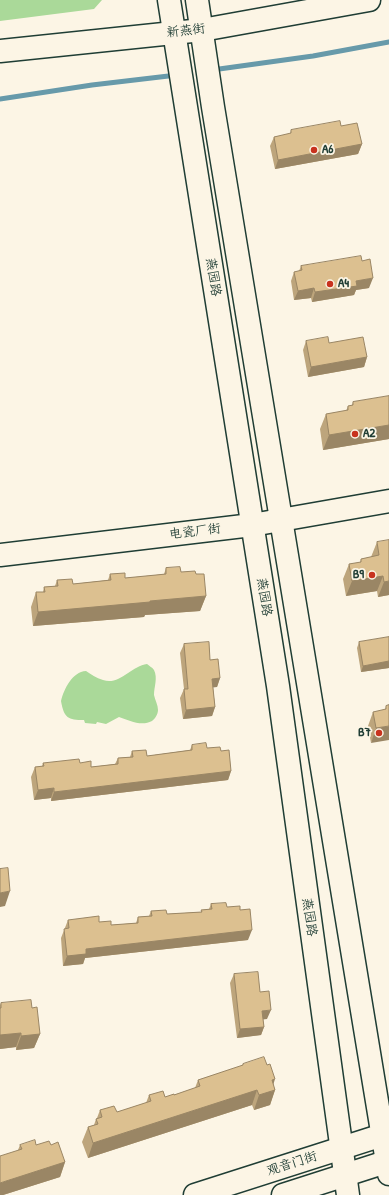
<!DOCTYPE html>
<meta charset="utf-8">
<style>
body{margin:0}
canvas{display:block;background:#fcf5e5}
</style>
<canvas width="389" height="1195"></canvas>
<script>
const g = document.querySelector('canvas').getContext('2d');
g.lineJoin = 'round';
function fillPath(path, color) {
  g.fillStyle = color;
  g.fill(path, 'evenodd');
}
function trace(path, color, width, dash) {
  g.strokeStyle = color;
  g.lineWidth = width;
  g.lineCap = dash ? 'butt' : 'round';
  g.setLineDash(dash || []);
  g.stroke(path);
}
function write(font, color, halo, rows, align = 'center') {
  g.font = font + ' "Patrick Hand","LXGW WenKai TC",sans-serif';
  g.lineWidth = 3.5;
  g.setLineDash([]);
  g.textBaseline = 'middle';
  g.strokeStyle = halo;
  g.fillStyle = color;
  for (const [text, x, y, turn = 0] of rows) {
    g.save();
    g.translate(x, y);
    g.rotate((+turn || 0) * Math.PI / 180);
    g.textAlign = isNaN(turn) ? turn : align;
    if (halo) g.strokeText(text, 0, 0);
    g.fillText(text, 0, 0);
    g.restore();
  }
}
fillPath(new Path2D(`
 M0,0h102l-8,9 -94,12z
 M147,664c2,2 5,3 7,6 4,8 0,17 0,25 1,5 4,10 4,15 0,4 -3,9 -6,11 -11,6 -23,-1 -33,-4l-13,7 -9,-2 -1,2 -11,-1 -1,-3c-16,0 -20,-2 -23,-19 3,-12 11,-29 25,-30 5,3 10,7 17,9 16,6 28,-14 44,-16z`), '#aad999');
trace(new Path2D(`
 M212,70l101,-14 76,-14
 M0,99l92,-14 85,-10`), '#679aaa', 5);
const minor = new Path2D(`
 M0,51l202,-21 167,-30
 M0,555l252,-30 137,-24
 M195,1195l194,-62
 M283,1195l106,-34`);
const major = new Path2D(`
 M169,0l109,686 70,509
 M197,0l16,107 176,1067`);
trace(minor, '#1f3d34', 25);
trace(major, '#1f3d34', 25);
trace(minor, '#fcf5e5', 22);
trace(major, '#fcf5e5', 22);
fillPath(new Path2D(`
 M341,126l21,18 -4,10 -83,15 -5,-23 4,-9 16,-3 1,-4z
 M362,261l7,27 -13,2 -2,5 -42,7 -1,-4 -17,2 -3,-19 3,-9 5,-1 2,-5z
 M306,341l23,2 38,14 -3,10 -56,10 -5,-27z
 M389,396v43l-66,11 -3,-21 6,-15 20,-3 2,-5 4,-1 1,-3z
 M377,542l12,53 -11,2 -1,-6 -31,5 -3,-17 6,-15 11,-1 1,-4 10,-2z
 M166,568l15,4 15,2 10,22 -6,15 -55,4 -1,2 -111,9 -2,-19 5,-15h7l1,-5 11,-1 2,-6 16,4 35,-4 2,-6 15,4 31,-3 8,-1z
 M389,637v31l-28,4 -4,-24 2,-6z
 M184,644l26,16 10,18 -3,9h-4l2,20 -3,9 -29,3 -3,-21 4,-9 -4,-36z
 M389,705l-18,38 -3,-17 5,-14 12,-2 1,-4z
 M192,745l29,6 10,20 -3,9 -177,21v-3l-17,2 -3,-23 4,-10 7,-1 1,-3h37l11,4 24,-3 3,-6 12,-1 2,-6 15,5 43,-6z
 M211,904l29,6 8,30 -163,18 -2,6 -20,2 -2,-28 7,-18 31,2 12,3 25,-2 2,-6 11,-1 2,-5 16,3 34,-2v-2l8,-1z
 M234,974l26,18 7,27h-4l1,8 -3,8 -24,3 -7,-55z
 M1,1003l31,5 8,26 -6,14 -18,2v-3l-16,2v-44z
 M243,1064l30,20 2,6 -5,15 -16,5 -2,-5 -164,53 -6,-16 6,-15 6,-2 2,-6 1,-1 3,-8 17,2 29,-9 3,-8 16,2 9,-2 21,-7 3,-8 44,-14z
 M20,1145h31l14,17 -5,15 -57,18h-3z`), '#bda57c');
fillPath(new Path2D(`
 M362,144l-4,10 -83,15 3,-9z
 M373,278l-4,10 -13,2 -2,5 -42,7 3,-10 41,-11z
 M314,288l-3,10 -17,2 4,-9z
 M367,357l-3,10 -56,10 3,-10z
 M389,425v14l-66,11 6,-15z
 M383,576l-6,15 -31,5 6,-15z
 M389,581v14l-11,2 6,-15z
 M206,596l-6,15 -55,4 -1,2 -111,9 5,-14 112,-11z
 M389,661v7l-28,4 2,-6z
 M220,678l-3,9 -8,1 3,-9z
 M215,707l-3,9 -29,3 3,-9z
 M389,726v14l-18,3 5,-15z
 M231,771l-3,9 -177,21 3,-9z
 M54,788l-3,10 -17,2 4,-10z
 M10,891l-5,15 -5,1v-14z
 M252,930l-4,10 -163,18 -2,6 -20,2 4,-10 19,-7z
 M271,1010l-4,9 -8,1 3,-9z
 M264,1027l-3,8 -24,3 3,-9z
 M21,1033l-5,14 -16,2v-14z
 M40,1034l-6,14 -18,2 5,-14z
 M275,1079l-4,13 4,-2 -5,15 -16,5 5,-15 13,-15z
 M257,1090l-5,15 -164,53 5,-15z
 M65,1162l-5,15 -57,18h-3v-12z`), '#9a8665');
const building = new Path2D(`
 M340,121l1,5 16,-3 5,21 -84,16 -4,-23 17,-4v-3z
 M361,256l1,5 8,-2 3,19 -17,3 1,5 -42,6 -1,-4 -16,3 -4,-19 8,-2 -1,-4z
 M328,337l1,6 34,-6 4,20 -56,10 -5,-26z
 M389,396v29l-60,10 -3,-21 22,-4v-4l5,-1v-3z
 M389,540v41l-5,1 -1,-6 -31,5 -3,-17 12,-2v-3l18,-4 -2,-13z
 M180,567l1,5 14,-1 1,3h8l2,22 -56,5v1l-112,10 -2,-20h9l-1,-5 14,-1 -1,-6 15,-1 1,5 38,-4 -1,-6 15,-1v5l31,-3 10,-1v-6z
 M389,637v24l-26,5 -4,-24z
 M209,642l1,18 8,-1 2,19 -8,1 3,28 -29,3 -2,-21h4l-4,-45z
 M389,705v21l-13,2 -3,-16 13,-3v-3z
 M206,743l1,5 13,-1 1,4 8,-1 2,21 -177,21v-4l-16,2 -3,-23 9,-1 -1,-3 36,-4 1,4 11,-2v6l27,-3v-6l15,-1 -1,-6 14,-1 1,6 45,-6v-5z
 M8,868l2,23 -10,2v-24z
 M226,903l1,4 13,-1v4l10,-1 2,21 -166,19v5l-19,2 -3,-27 5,-1 -1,-8 31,-4v6l12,-1v4l27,-2v-6l14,-1 -1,-5 15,-1 1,4 35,-2 -1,-2 11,-1 -1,-5z
 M258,972l2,20 9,-1 2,19 -9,1 2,16 -24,2 -6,-55z
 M31,1000l1,8 5,-1 3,27 -19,2v-3l-21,2v-27h1v-5z
 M264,1057l3,8 3,-1 5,15 -3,1 3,10 -16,5 -2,-5 -164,53 -5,-16 10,-3 -2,-5 6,-2 -2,-7 14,-4 3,6 34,-11 -2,-6 14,-4 2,6 9,-3v1l26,-9 -2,-6 45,-15v-1z
 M35,1140l1,5 13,-4 2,4 7,-3 7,20 -65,21v-27l22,-7 -2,-4z`);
fillPath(building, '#dcc090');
trace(building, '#9a8665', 1);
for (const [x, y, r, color] of [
 [314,150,4,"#c8321e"],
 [330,284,4,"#c8321e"],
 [355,434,4,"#c8321e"],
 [372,575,4,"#c8321e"],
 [379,733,4,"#c8321e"]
]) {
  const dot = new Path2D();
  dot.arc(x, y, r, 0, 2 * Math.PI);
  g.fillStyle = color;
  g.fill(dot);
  trace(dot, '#fcf5e5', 1.5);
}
write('13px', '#1f3d34', '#fcf5e5', [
 ["新燕街",186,31,-7],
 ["燕园路",213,277,81],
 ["电瓷厂街",195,532,-7],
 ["燕园路",264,597,81],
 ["燕园路",309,917,82],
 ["观音门街",292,1164,-18]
]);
write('bold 13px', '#1f3d34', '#fcf5e5', [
 ["A6",322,150],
 ["A4",338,284],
 ["A2",363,434],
 ["B9",364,575,"right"],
 ["B7",371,733,"right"]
], 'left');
</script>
